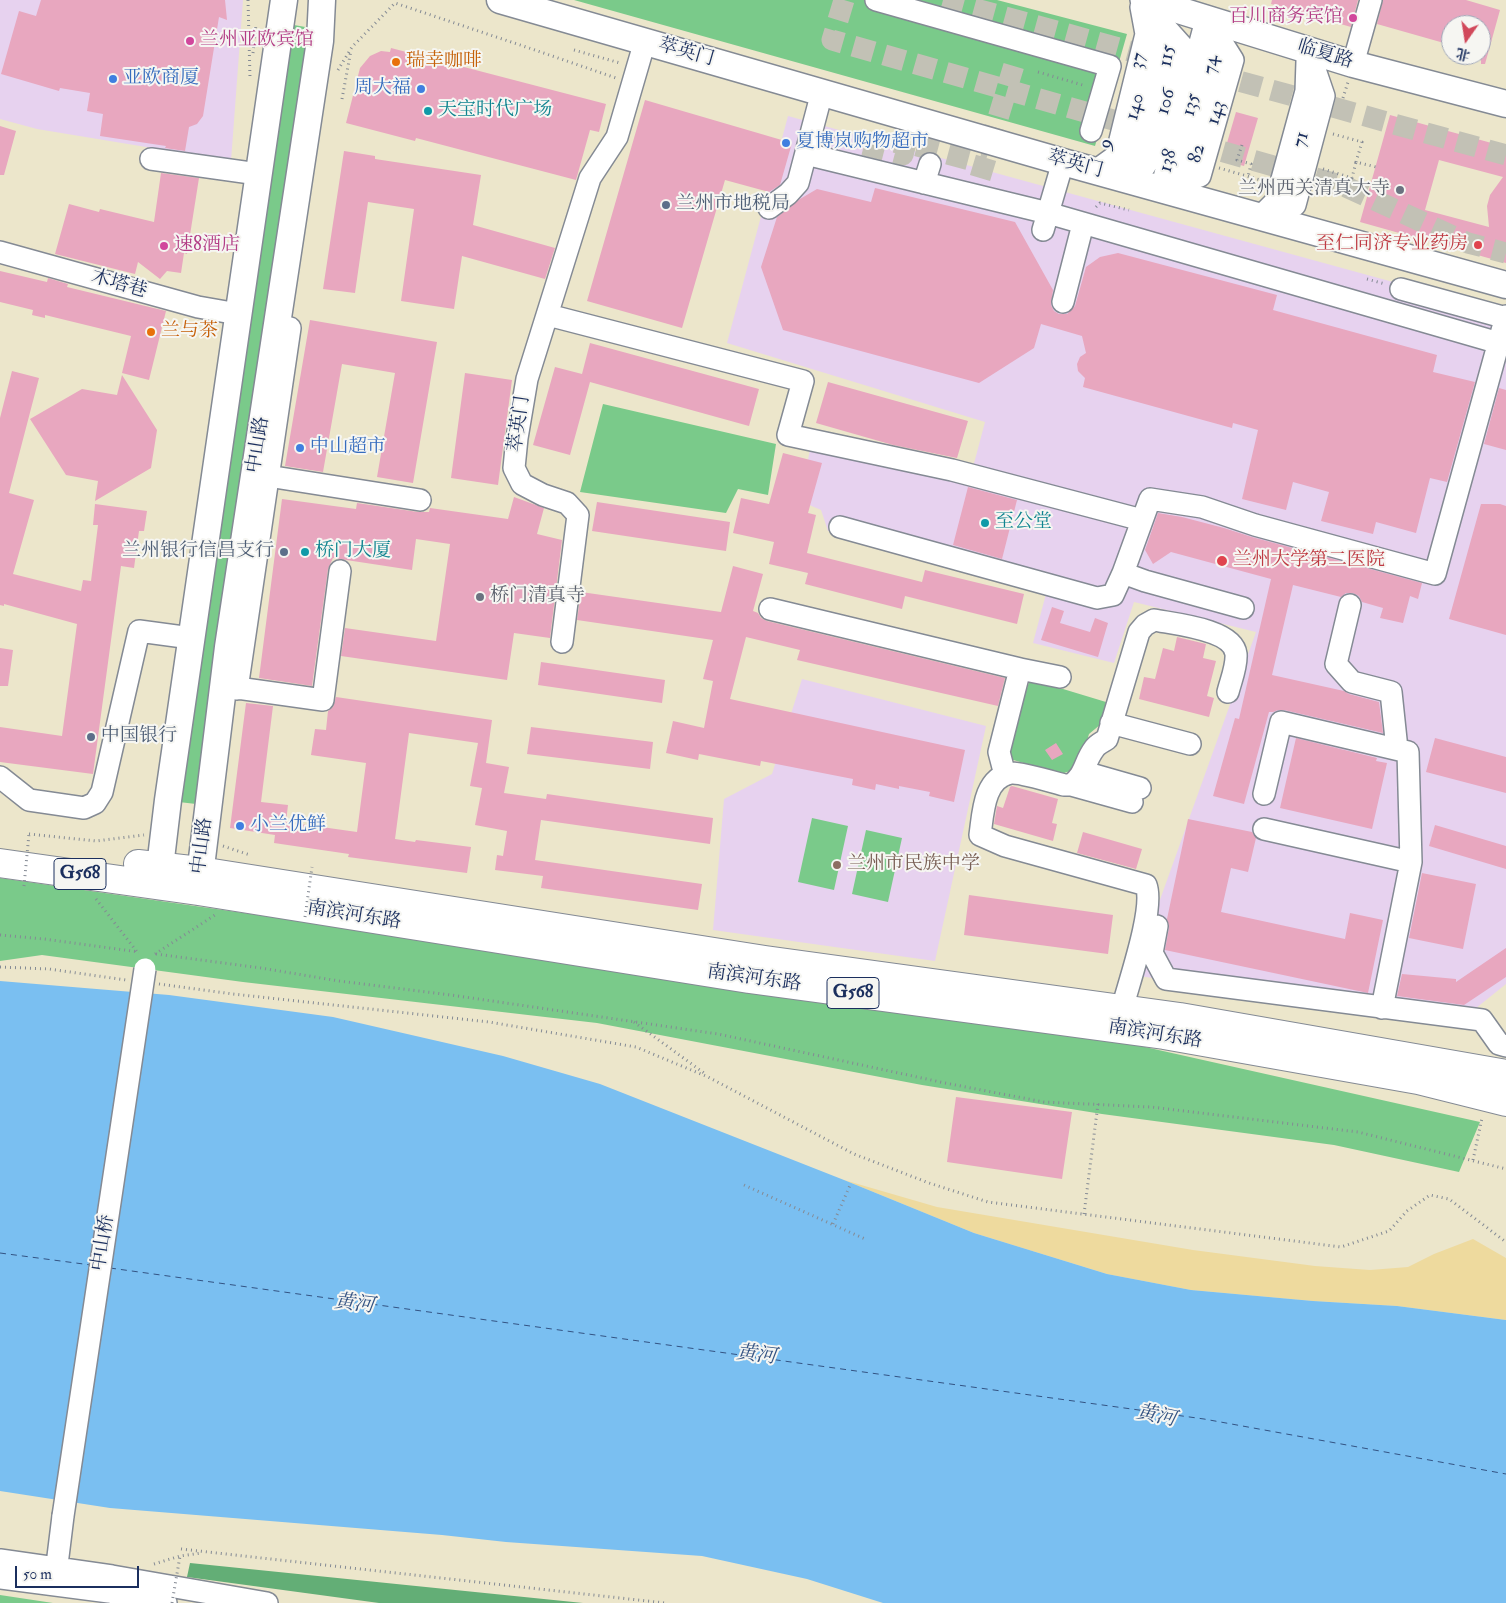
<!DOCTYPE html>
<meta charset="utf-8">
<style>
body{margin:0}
#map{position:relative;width:1506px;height:1603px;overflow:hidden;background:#ece6cb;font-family:"IM FELL Double Pica","Noto Serif SC",serif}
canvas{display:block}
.north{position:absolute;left:1441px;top:15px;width:50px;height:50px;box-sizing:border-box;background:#f6f6f2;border:1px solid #9ea6b7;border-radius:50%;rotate:193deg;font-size:14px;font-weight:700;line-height:20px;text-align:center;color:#1b2f5e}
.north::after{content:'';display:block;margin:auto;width:18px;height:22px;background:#d1495b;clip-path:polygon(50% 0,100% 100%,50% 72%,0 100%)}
.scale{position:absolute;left:15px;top:1566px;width:124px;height:22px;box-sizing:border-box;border:2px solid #1b2f5e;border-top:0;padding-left:6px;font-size:15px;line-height:18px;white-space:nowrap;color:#1b2f5e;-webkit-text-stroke:4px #f6f6f2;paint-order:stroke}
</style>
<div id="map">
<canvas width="1506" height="1603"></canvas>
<div class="north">北</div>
<div class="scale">50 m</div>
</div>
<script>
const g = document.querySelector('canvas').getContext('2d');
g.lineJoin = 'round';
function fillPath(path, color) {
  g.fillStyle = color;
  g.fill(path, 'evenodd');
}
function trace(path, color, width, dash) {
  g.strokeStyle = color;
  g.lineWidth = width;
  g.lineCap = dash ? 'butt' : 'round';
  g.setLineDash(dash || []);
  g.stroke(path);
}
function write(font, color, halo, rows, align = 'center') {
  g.font = font + ' "IM FELL Double Pica","Noto Serif SC",serif';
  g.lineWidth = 4;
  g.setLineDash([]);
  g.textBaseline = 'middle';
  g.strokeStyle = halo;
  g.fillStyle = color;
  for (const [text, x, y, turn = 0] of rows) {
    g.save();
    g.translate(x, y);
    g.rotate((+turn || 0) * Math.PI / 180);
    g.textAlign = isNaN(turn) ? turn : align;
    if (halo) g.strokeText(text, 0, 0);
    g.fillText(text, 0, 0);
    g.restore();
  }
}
fillPath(new Path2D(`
 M0,0h243l-12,161 -194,-32 -37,-10z
 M788,116l718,197v671l-51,41 -322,-50 123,-343 -122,-30 -20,61 -81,-20 14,-53 -219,-59 -7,-21 -21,-9 13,-67 159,37 13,-49 -258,-79z
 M802,679l184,47 -51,235 -222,-31 11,-131 48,-25z`), '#e7d2ef');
fillPath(new Path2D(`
 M574,0h423l130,34 -32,112z
 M294,25l17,3 -115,776 -17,-2z
 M603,404l173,40 -8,51 -30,-6 -12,24 -146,-21z
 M1030,679l76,23 -5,22 -12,10 -10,34 -18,6 -51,-15 -3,-7z
 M812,818l36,8 -14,64 -36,-8z
 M866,830l36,8 -14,64 -36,-8z
 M0,878l1087,156 393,88 -21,50 -125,-27 -232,-31 -180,-29 -325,-62 -354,-41 -201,-27 -42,6z
 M0,1595l53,8h-53z`), '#7aca8a');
fillPath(new Path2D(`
 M190,1563l393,40h-204l-192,-26z`), '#63ae76');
fillPath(new Path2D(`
 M844,1180l93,27 256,43 122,16 55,4 38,-3 26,-13 39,-15 33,19v62l-109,-14 -84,-5 -122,-11 -84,-16 -133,-41z`), '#eeda9e');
fillPath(new Path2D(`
 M0,981l169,14 164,22 170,39 97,28 244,96 130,53 133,41 84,16 122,11 84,5 109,14v283h-623l-76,-24 -105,-23 -196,-14 -64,-7 -332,-27 -110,-17z`), '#7abff1');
trace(new Path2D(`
 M0,1253l91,12
 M110,1268l1094,151 302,55`), '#335383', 1, [6, 5]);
fillPath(new Path2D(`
 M41,0h184l2,20 -8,-3 -16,99 -6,8 -8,3 -4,24 -20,-3 1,-2 -66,-10 3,-22 -16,-3 3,-18 -30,-5 -1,3 -58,-17 18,-63 17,5z
 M1272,0h86l-7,27 -80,-23z
 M1383,0h83l34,10 -15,54h-4v-39h-30v20l-74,-21z
 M391,48l215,56 -7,28 -9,-2 -14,50 -160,-42 -1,3 -69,-18 14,-55 10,-12 11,-5 9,1z
 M645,100l147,43 -12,42 -11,7 -44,-12 -43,148 -95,-27z
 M1236,112l22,6 -14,48 -22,-6z
 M1390,115l116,32v116l-146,-41zM1439,160l64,17 -13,18 -3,11 2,21 -64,-17z
 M0,126l16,5 -12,44h-4z
 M344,151l31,5v3l106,16 -8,50 82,23 -10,31 -83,-23 -8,53 -53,-8 13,-92 -46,-7 -13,91 -32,-4z
 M161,173l38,5 -12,76 -3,-1 -3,20 -14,-2 -7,8 -22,-17 -3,12 -80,-20 14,-50 30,8 1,-3 54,13z
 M875,188l140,34 38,68 -2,15 3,6 5,3h8l8,-8 11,-39 14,-10 18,-4 159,42 -4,15 164,45 -4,17 42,10 -28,100 -17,-4 -14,55 -40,-11 -3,12 -52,-13 8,-29 -36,-10 -7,28 -44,-11 16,-69 -25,-7 -1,5 -149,-41 2,-9 -7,-7 -1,-7 3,-7 6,-4 -4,-17 -41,-12 -7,24 -55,35 -196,-53 -22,-63 16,-50 23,-18 17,-10 54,13z
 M0,271l47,11 1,-4 20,6 -1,3 99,24 -17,69 -27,-7 9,-37 -86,-21v3l-13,-3 1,-5 -33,-8z
 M310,320l127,22 -24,141 -36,-6 18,-104 -53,-9 -19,108 -38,-6z
 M590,343l169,46 -10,37 -159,-44 -20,73 -37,-10 22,-78 27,7z
 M12,371l27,7 -30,115 25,7 -21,74 68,17 2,-11 8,1 7,-56h-5l2,-21 52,7 -3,20h-5l-5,37 -13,-2 -28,208 -93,-12v-35l62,9 15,-112 -73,-20v2l-4,-1v-187z
 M465,373l47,7 -14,105 -47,-7z
 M122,375l35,55 -6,38 -56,33 3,-20 -32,-6 -36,-56 52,-30 35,6z
 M828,382l140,39 -11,37 -64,-13 -77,-22z
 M1499,388l7,2v60l-22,-6z
 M783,453l39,10 -14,50 8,2 -9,38 115,29 3,-12 99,24 -7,30 -112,-28 -3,13 -97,-25 3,-11 -39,-9 5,-22 -41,-9 8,-35 28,6z
 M968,487l49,13 -15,59 -49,-14z
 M514,497l30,11 -7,26 25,6 -12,98 -36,-5 -7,47 -166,-24 4,-28 91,13 14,-97 -34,-5 -4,31 -79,-12 -5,11 -16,117 -53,-8 23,-179 74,10 1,-6 61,9h11l1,-4 78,11z
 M597,502l133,20 -4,29 -134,-20z
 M1481,504h19l6,2v129l-57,-16z
 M1158,513l24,4 42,11 28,9 170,46 -4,16 -8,-3 -7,27 -23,-5 3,-10 -21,-6 -3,-6 -6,-3h-7l-5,4 -48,-12 -21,90 72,16 5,3 30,8 4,31 -99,-23h-6l-5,2h-4l-25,92 -31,-8 22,-78 4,1 32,-140 -100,-27 -18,12 -8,-14z
 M733,566l30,8 -10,37 5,2 3,5 6,3 238,57 -7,28 -201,-46 3,-10 -54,-13 -16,62 235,51 -11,52 -25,-6 1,-4 -31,-6v3l-23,-5 -1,6 -23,-5 1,-6 -92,-18 -1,5 -61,-12 -1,6 -32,-7 7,-32 31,7 9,-47 -10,-2 10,-39 -136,-20 4,-28 140,20z
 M1052,607l12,4 -4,12 30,9 5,-14 13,5 -10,34 -57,-17z
 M1177,637l29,7 -3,14 13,3 -9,35 7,2 -5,19 -70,-18 5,-22 11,2 8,-31 11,3z
 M0,648l13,2 -5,36h-8z
 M541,662l124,18 -3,23 -124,-18z
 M336,697l156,23 -6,43 23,4 -5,26 42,6 1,-5 166,24 -3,26 -169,-24 -6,40 167,24 -4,26 -157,-22 2,-12 -48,-6 2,-15 6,1 4,-25 -32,-6 7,-37 -12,-2 8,-43 -69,-10 -14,106 20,3 1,-2 55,7 -4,26 -119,-16 1,-3 -75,-11 1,-8 -45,-7 16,-125 27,3 -12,96 27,3 -2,17 71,10 9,-69 -55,-8 4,-26 11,1 2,-19 5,-4z
 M531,727l122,15 -3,27 -123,-15z
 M1296,738l81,20 -1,3 11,2 -15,66 -92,-21z
 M1435,738l71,19v36l-80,-21z
 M1056,743l7,11 -11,6 -7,-10z
 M1012,786l46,13 -6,24 5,1 -4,17 -59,-17 3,-18 6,2 7,-21z
 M1188,819l64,13 4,6 -8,34 -17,-4 -10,44 124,27 5,-26 33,7 -15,73 -203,-43 4,-22 -2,-9z
 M1435,825l71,21v23l-77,-23z
 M1083,832l59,17 -6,20 -59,-16z
 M1422,873l54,11 -13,65 -54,-11z
 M969,895l144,20 -5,39 -144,-19z
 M1506,948v29l-42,28 -67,-9 5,-22 54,5v3z
 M956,1097l116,15 -10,67 -115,-17z`), '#e8a7bf');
trace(new Path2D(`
 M844,0l-12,40 309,88
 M943,0l216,59
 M1210,73l296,82
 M1192,143l152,43 124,57 38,10
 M864,145l39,10 3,-12 79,21
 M980,178l34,-113`), '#c2c1b5', 21, [21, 11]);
const minor = new Path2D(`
 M876,0l234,66 -19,65
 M1353,64l18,-64
 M806,154l242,59 451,130
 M151,159l107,15
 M1098,169l18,-13 30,-122 -5,-27
 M1106,169l15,-3 13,-11 31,-114 -11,-19
 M1114,173l16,2 15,-9 9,-17 29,-102 -42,-47
 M924,183l6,-19
 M1168,184l16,-11 33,-116 -6,-24
 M1161,189l39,-13 33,-116 -27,-43
 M1161,189l45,-169
 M769,208l19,-14 10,-11 24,-91
 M1261,216l34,-11 29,-109 -16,-47
 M1261,216l15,-15 30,-110 1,-30
 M1043,230l20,-68
 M0,252l198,55 40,7
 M1401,289l105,29
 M1063,302l20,-78
 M548,315l255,66 -15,54 164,35 190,50
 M255,474l165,26
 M840,527l257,71 16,-3 10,-22
 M1350,605l-14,59 16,18 39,10 6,57
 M1243,608l-98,-27 -22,-8 27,-74 52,8 53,18 180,49 71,-258
 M770,609l250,60 -21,83 6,23
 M562,642l16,-127 -11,-12 -24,-8 -21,-11 -8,-16 3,-30 10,-59 63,-201 27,-41 28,-96
 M1020,669l40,8
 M223,686l100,14 17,-129
 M237,689l53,-361
 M1111,723l79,21
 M1084,772l56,16
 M0,777l29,23 55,8 11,-5 7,-11 37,-161 52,7
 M1071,785l61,17
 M1264,794l17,-72 127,30 3,110 -29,146
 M1264,829l147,33
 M1157,926l-5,27 14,26 316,41 17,24 7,2
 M1122,1009c7,-27 33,-101 24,-124l-141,-39 -25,-11c3,-20 3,-57 31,-62 9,-1 42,9 53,12h7c15,-11 13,-23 23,-36 3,-5 9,-7 13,-10l32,-107 6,-7 9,-5c20,4 79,9 82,34 1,12 -5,26 -8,38
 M0,1560l112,16 155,27
 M0,1578l109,14 57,11
 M55,1581l8,-65`);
const major = new Path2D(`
 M500,0l563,162 443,123
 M1146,0l207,64 153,40
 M160,886v-19l8,-67 116,-800
 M198,891l30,-244 92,-606 2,-41`);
const highway = new Path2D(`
 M0,863l198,28 551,88 415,56 254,45 88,22
 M138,864l62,7 565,89 415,57 326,57`);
trace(minor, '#848a94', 24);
trace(major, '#848a94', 29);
trace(highway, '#848a94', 30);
trace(new Path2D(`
 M248,0l2,78
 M574,50l46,13
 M253,53l3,-29
 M338,70l14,-23 43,-44 137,46 84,29
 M1038,72l48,14
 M1343,98l5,-16
 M342,99l9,-49
 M1333,134l29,8 -6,20 20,5
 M829,135l35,10
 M1242,145l-5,15 14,4 -3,13
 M1219,168l45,13
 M1323,169l29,9 4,-16
 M1096,207l4,-4 29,7
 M1367,279l18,5
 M29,834l67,7 48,-6
 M223,846l27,9
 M96,899l42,54
 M0,935l44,4 95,13
 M155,954l60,-39
 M156,954l105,14 78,13 112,14 267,39 227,49 99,19 107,5 207,25 148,37
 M0,967l49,2 77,11
 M159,984l74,10 256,28 147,25 72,30 146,77 75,29 59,19 353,45 48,-16 18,-20 23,-16 19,4 57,43
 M634,1022l70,51
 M1473,1160l9,-42
 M744,1185l121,54
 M1084,1214l14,-110
 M833,1224l18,-41
 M181,1549l484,54
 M154,1564l26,-8 22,-3`), '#848a94', 3, [1, 4]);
trace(minor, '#fff', 21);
trace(major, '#fff', 26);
trace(highway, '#fff', 28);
const minorBridge = new Path2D(`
 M63,1516l82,-547`);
trace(minorBridge, '#848a94', 24, []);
trace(new Path2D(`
 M24,886l5,-52
 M305,917l7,-50
 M172,1603l8,-47`), '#848a94', 3, [1, 4]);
trace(minorBridge, '#fff', 21);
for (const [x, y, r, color] of [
 [1353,18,5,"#d1479c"],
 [190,41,5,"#d1479c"],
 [396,62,5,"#e8710a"],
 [113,79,5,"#3f7fe0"],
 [421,89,5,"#3f7fe0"],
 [428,111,5,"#0f9aa8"],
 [786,143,5,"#3f7fe0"],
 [1400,190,5,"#6b7280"],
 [666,205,5,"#5c6f8a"],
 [1478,245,5,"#e0444e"],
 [164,246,5,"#d1479c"],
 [151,332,5,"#e8710a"],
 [300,448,5,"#3f7fe0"],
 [985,523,5,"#0f9aa8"],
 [284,552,5,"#5c6f8a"],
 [305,552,5,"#0f9aa8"],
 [1222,561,6,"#e0444e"],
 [480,597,5,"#6b7280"],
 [91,737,5,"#5c6f8a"],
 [240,826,5,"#3f7fe0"],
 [837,865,5,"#8d6e63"]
]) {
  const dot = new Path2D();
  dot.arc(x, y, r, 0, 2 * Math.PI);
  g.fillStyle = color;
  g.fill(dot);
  trace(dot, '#f6f6f2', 2);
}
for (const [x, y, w] of [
 [80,874,52],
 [853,993,52]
]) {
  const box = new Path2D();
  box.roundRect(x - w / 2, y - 15.5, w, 31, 4);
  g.fillStyle = '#f6f6f2';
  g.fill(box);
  trace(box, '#1b2f5e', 1);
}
write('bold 18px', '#1b2f5e', null, [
 ["G568",80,874],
 ["G568",853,993]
]);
write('19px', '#b23c85', '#f6f6f2', [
 ["百川商务宾馆",1343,18,"right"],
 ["兰州亚欧宾馆",200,41],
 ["速8酒店",174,246]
], 'left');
write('19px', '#1b2f5e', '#f6f6f2', [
 ["萃英门",686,53,16],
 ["临夏路",1325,55,17],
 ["115",1168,56,-81],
 ["37",1139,61,-76],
 ["74",1212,65,-83],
 ["106",1167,102,-74],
 ["135",1192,105,-75],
 ["140",1136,107,-75],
 ["143",1217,113,-74],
 ["71",1302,140,-75],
 ["9",1107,144,-73],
 ["82",1198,154,-74],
 ["138",1169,161,-75],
 ["萃英门",1075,165,15],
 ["木塔巷",119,285,16],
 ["萃英门",520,424,-82],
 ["中山路",259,445,-81],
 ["中山路",203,846,-83],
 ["南滨河东路",354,916,9],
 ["南滨河东路",754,979,8],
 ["南滨河东路",1155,1035,9],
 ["中山桥",104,1243,-81]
]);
write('19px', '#c56008', '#f6f6f2', [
 ["瑞幸咖啡",406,62],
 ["兰与茶",161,332]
], 'left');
write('19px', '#366cbe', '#f6f6f2', [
 ["亚欧商厦",123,79],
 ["周大福",411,89,"right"],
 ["夏博岚购物超市",796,143],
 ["中山超市",310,448],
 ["小兰优鲜",250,826]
], 'left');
write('19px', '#0d838f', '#f6f6f2', [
 ["天宝时代广场",438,111],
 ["至公堂",995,523],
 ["桥门大厦",315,552]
], 'left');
write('19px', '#5b616d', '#f6f6f2', [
 ["兰州西关清真大寺",1390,190],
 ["桥门清真寺",490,597,"left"]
], 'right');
write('19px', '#4e5e75', '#f6f6f2', [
 ["兰州市地税局",676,205],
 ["兰州银行信昌支行",274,552,"right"],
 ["中国银行",101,737]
], 'left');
write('19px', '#be3a42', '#f6f6f2', [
 ["至仁同济专业药房",1468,245],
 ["兰州大学第二医院",1233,561,"left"]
], 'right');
write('19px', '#785e54', '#f6f6f2', [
 ["兰州市民族中学",847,865]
], 'left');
write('italic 20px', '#335383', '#f6f6f2', [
 ["黄河",354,1305,7],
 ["黄河",756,1356,7],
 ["黄河",1156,1417,12]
]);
</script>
